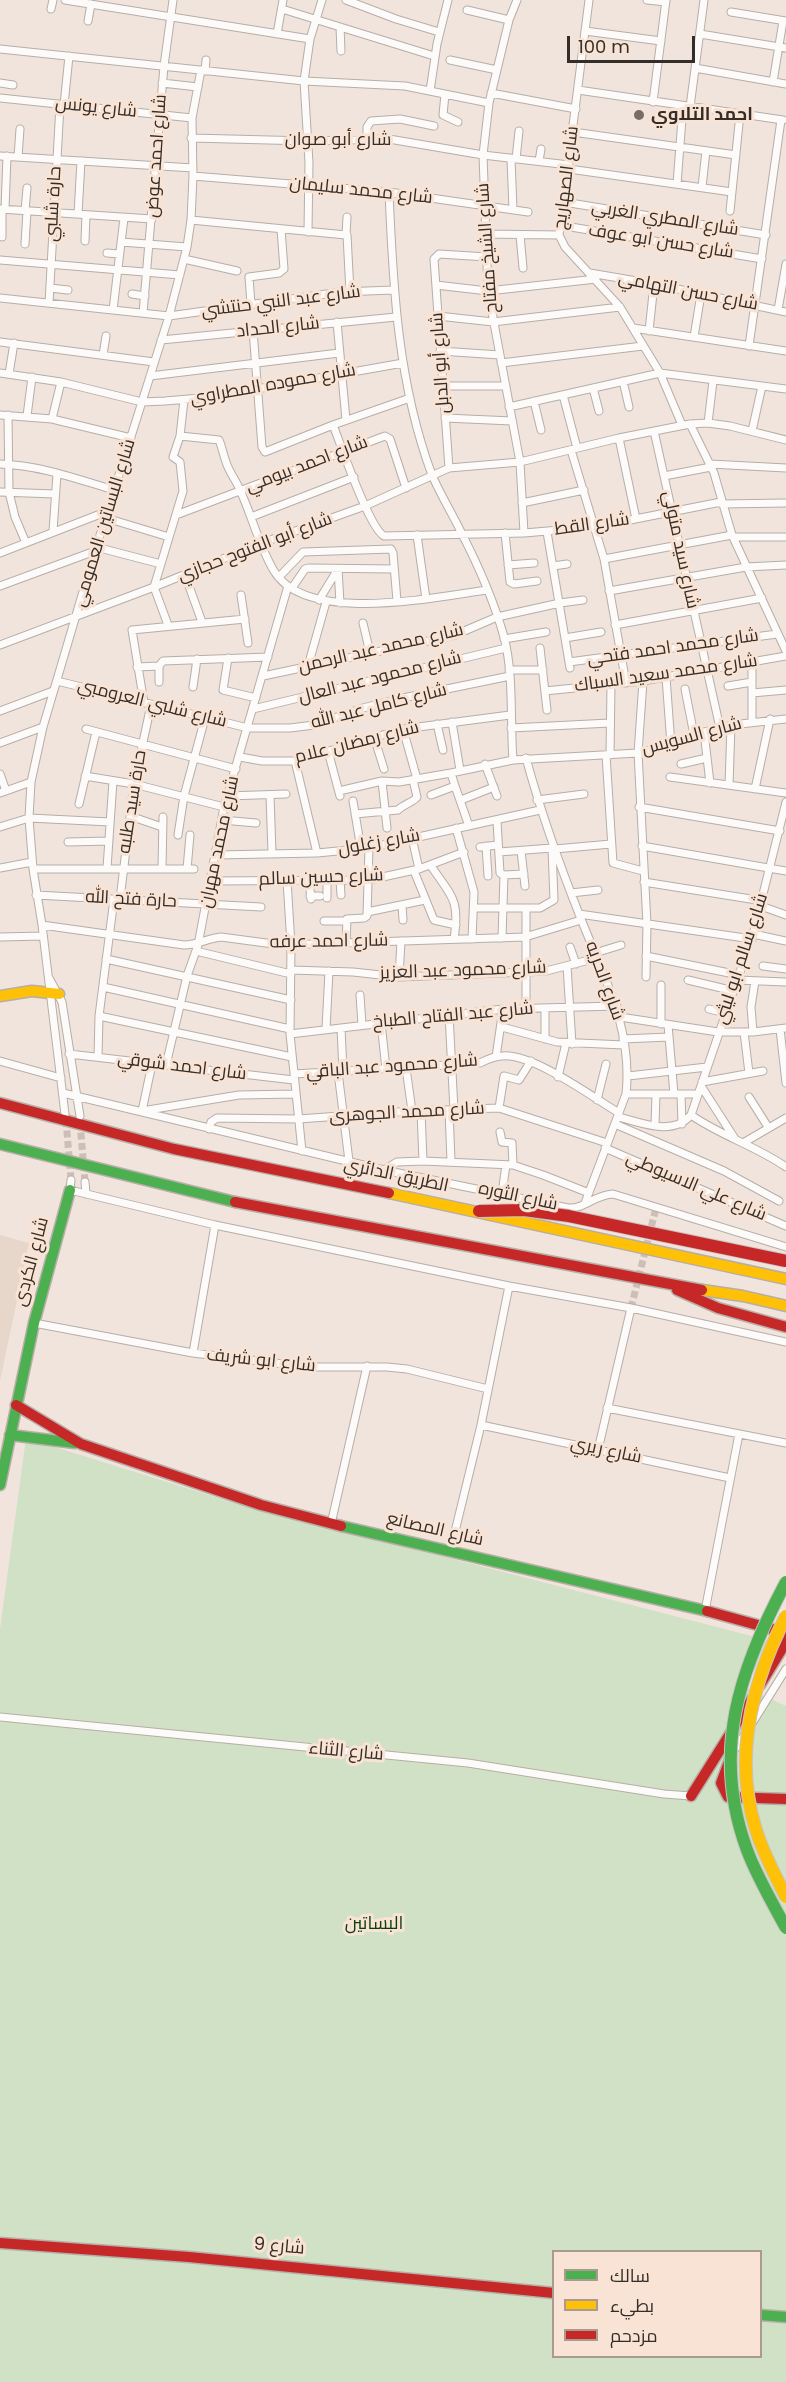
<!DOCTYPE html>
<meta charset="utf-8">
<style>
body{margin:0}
#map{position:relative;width:786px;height:2382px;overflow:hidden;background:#f0e4dc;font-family:Poppins,Cairo,sans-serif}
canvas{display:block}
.legend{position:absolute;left:552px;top:2250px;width:210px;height:108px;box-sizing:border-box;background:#f8e3d4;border:2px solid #aa9a8f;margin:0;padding:8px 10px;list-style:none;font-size:18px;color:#352d27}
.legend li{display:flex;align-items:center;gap:12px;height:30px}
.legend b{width:30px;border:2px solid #aa9a8f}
.scale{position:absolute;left:567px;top:36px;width:128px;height:27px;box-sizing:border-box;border:3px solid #352d27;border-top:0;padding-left:8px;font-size:18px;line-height:21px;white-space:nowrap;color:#352d27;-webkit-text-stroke:4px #f8e3d4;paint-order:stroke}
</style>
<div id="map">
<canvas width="786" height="2382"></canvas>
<ul class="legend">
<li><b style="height:8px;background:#4caf50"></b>سالك</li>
<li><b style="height:8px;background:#ffc107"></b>بطيء</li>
<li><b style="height:8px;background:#c62828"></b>مزدحم</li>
</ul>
<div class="scale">100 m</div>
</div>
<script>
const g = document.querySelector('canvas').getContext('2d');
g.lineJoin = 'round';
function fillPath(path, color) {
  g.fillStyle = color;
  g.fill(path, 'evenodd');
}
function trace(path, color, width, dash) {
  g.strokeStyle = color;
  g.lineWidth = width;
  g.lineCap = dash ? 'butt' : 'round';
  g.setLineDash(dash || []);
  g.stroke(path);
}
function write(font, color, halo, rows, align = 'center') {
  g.font = font + ' Poppins,Cairo,sans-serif';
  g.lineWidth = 6;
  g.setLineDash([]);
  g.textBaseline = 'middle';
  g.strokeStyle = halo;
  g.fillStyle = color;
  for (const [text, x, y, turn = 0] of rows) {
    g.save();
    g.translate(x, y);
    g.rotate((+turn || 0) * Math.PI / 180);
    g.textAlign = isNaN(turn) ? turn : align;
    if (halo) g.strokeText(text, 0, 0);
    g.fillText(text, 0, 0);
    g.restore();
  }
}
fillPath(new Path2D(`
 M0,1235l29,8 -29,138z`), '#e7d7cb');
fillPath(new Path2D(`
 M26,1438l202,63 543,140 -26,46 41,19v676h-786v-753zM554,2252h206v104h-206z`), '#d0e1c5');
trace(new Path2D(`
 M66,1120l5,60
 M80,1122l5,60
 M631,1308l25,-100`), '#cbbfb8', 7, [7, 3.5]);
const street = new Path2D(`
 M65,0l245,39
 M346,0l50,19 43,13
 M517,0l-8,20 -20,83 -6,52 5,136 32,171 4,71
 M589,0l-30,235 6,12 55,60 40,66 22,52
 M647,0l19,2
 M51,9l2,-9
 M282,9l152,47
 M467,10l42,10
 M731,12l55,9
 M88,21l3,-17
 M340,27l1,24
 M585,31l76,10
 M277,34l6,-34
 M700,34l86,14
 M0,49l304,32 101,5 84,17
 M450,60l47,10
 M695,68l91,16
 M205,71l1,-11
 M773,82l10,-61
 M0,83l13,2
 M162,83l36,4
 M578,90l205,30
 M430,91l7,-47 11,-44
 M491,93l85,16
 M445,94l-2,21 15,7
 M0,98l192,20
 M653,102l13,-102
 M64,105l5,-49
 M690,107l14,-107
 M573,132l163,23
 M191,138l117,3 81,-2 94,16 86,10
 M367,139v-12l4,-6 29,-2 34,7
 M0,156l193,12
 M18,157l2,-28
 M511,158l2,52
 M516,159l3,-28
 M539,161l2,-12
 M569,169l163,23
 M193,176l196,16 139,20
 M677,184l6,-78
 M702,187l4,-36
 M389,192c4,96 9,192 43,283 8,19 20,38 29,57 17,33 33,69 43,105 10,38 6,83 9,123
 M564,202l202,33
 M0,209l152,10
 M5,209l2,-53
 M25,211l2,-23
 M730,211l10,-97
 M78,214l3,-53
 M191,220l155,15 1,-18
 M559,225l203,34
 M308,232l1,-69 -5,-82 6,-42 12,-39
 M486,234l73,1
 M347,235l3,57
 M520,235l3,33
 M2,237v-28
 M85,241l1,-26
 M121,242l66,5
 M25,244l2,-33
 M107,253l12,1
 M184,259l53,12
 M0,260l180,15
 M590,273l64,11 132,28
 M436,285l52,6 108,-12
 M50,288l18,2
 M132,294l13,2
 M0,298l169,18 172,-24 52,-2
 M49,303l11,-198
 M251,304l-2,-27 30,-4 5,-4 -3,-40
 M113,310l11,-92
 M778,310l8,-46
 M143,313l21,-247 9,-66
 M438,316l55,6 127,-15
 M337,322l9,98
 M633,328l153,23
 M253,330l9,117 3,5 68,-27 77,-27
 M649,331l5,-47
 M694,337l7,-43
 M161,340l235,-23
 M0,342l154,20
 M749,346l32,-226
 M440,351l60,4
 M103,355l3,-19
 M501,363l142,-17
 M0,373l61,9 81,20 23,-1 47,-4 191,-34
 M9,374l5,-31
 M150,376l189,-23
 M623,381l6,26
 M443,386h63
 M593,388l6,23
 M563,395l14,53
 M534,401l7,29
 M509,407l151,-34 126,16
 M0,415l52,4 79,19
 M8,415l1,77 6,25 11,26
 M27,416l5,-39
 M445,418l67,3
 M52,419l9,-37
 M708,423l5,-42
 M690,424l24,49 18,62 54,116
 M333,425c8,20 36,103 51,111l140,-3 71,-6 126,-25
 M654,431l66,297
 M752,431l10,-45
 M180,436l39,4c3,7 4,14 7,22 3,10 10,18 14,28 12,26 19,56 34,81 32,54 161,26 213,19
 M619,438l17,81
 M571,450l33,109 22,124
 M0,464c39,1 77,15 114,26
 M710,464l76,4
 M449,468l-15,-209 5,-5 48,3
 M664,476l47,-9
 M0,492l55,2
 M522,503l62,-13
 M722,504l64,-1
 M176,515l209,-79 5,3 16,49
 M251,517l103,-40
 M106,518l63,19
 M53,531l4,-57
 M547,532l23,136
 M505,533l5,49 4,2 23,-3
 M417,535l9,64
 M733,537h53
 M96,547l65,17
 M0,553l108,-42
 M604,559l128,-24
 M508,565l26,-2
 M553,566l14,-2
 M338,569l2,34
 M185,575l17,47
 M279,577l24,-25 88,-3 2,4 4,48
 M0,586l95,-35
 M292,588l13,-19 4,-1 85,1
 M609,591l137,-24 40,-2
 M241,595l7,48
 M319,600l19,-31
 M363,623l7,30
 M168,625l-14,-38 29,-96 -3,-29 -7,-5 7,-21 4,-36
 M615,625l147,-27
 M565,638l36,-6
 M504,639l42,-7
 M0,645l154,-58 108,-44 103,-37 84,-38 71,-6 99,-24 71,-14 18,-1 22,3 56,14
 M540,648l7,62
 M228,658l-5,32 33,8
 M569,662l208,-28
 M752,662v59
 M308,666l18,-64
 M137,667l22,-1
 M509,670h34
 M263,676l170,-36 22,-5 42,-18 63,-14 23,-3
 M666,677l5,68
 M57,681l191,47h42l24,-3 49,-17 40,-10 107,-22
 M643,681l-5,72 9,171 -1,53
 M159,682v-16l4,-5 105,-4
 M728,686l24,-4
 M193,687l4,-28
 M685,689l9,46
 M545,691l98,-10 143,-25
 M752,693l34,-3
 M144,703l-12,-73 113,-11
 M253,709l253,-61
 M0,711l53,-20
 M452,722l8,48
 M437,724l6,26
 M511,728l99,-5
 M86,729l150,40
 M403,729l14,50
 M704,732l6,51
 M374,737l10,32
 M0,743l43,-16
 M328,751l12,45
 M606,755l7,108 30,8
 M610,755l1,-71
 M240,757l22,4h33l108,-32 107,-14
 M526,758c15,55 34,108 55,161 23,58 52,111 45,175l-41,109
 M295,761l22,92
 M485,764l12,32
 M681,764l26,-6
 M0,774l6,17
 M85,776l49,8 90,23
 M670,777l116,16
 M382,781l5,47
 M729,785l2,-60
 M455,786l14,40
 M755,789l15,-70
 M339,791l43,-10 17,1 52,-9 62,-13 125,-7 23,-5 43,-16 27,-7 55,-6
 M0,793l31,-11
 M270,795l2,58
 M431,795l24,-9 -4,-13
 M227,796l59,-2
 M461,800l33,-13
 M537,800l47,-6
 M353,801l8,48
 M79,804l17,-72
 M639,807l141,24
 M355,814l43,-4c6,-6 16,-8 19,-13l-4,-17
 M130,816l32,11
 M222,820l34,3
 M497,821l3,52 4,2 20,-1
 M0,827l29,-9 81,4
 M456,828l18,64 -2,47
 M178,835l6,-39 21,-78
 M412,838l7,31
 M68,842l41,-1
 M486,846l2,30
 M642,846l144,25
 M480,847l18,-2
 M555,849l56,-5
 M521,851l4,35
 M499,852l53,-4
 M216,855l101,-2 52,-5 171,-38
 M431,866c21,31 29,33 23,73
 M0,868l32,-6
 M107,868l6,-87
 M33,869h161
 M162,869l1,-52
 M187,869l3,-34
 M414,871l20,49 22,5
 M287,880l4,65 -1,89 12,117
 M327,880v18
 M340,880l1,15
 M211,881l158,-1 50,-11 45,-17
 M309,881l2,18
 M644,882l119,19
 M571,893l27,-3
 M36,895l225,12
 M310,896h10
 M120,899l14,-115 17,-79
 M402,905l1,15
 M761,906l25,9
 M475,908h65l14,-8 -2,-51
 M526,908v100
 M367,912l58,-12
 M579,914l173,25
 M324,921h22
 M42,925l142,20c14,0 24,-7 37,-8l60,8 244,-8 56,-17
 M753,934l33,7
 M0,937l43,-1
 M502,938l2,-63
 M346,943l1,-24 17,-1 3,-2 2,-68
 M570,947l6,17
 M196,951l95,23
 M595,953l26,-8
 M646,956l93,19
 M106,959l185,41
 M567,966l5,78
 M763,966l23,3
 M291,970l62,2 46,5 127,-5 20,-1 51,-13
 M399,977l2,-36
 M49,978l13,24 18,114
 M688,980l46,11
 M738,980l47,2
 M103,987l187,42
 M360,995l2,30
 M545,1008v31
 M709,1009l16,4
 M449,1014l5,96
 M99,1016l193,41
 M620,1017l98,15h35l33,-4
 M381,1023l5,46
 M661,1024v-39
 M668,1025l6,69
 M502,1027l55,15 67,3
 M341,1028l2,43
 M326,1029l3,-58
 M780,1029l6,54
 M744,1032l5,41
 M753,1032l-2,-25 4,-26
 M290,1034l213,-25 114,-3
 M623,1039l46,-2
 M69,1054l225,26
 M98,1057l1,-41 15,-117
 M496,1057l7,-48
 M0,1061l61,17
 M152,1064l-10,47 97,-16 56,-1
 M166,1065l21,-89 11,-31 26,-138 64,-221
 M406,1068l6,43
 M338,1072l11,89
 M294,1074l186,-11c6,-3 14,-7 22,-7 31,-3 90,41 117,57
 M628,1076l79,-9
 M558,1077l8,-34
 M702,1082l61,-11
 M701,1086l34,53
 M63,1093l321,77 184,38c17,1 26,-13 45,-14l173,53
 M626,1094h72
 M681,1094l1,30
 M749,1097l19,30
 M597,1100l9,-36
 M499,1108l5,-32 15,4 12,-19
 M449,1110l2,51
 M421,1111l2,50
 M65,1114l-23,-189 -9,-56 -4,-51 2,-36 12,-55 52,-176 74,-235 18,-69 4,-27 2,-44 -1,-58 9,-48
 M691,1115c30,21 65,31 95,52
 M618,1117c23,5 54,20 73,-2l62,-181 33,-132
 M615,1124l109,47 55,30
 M655,1125l1,-31
 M209,1129l2,-7 6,-4 81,1 114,-8 87,-3 108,35
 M500,1132l2,10 10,1 1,22
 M743,1143l43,-25
 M605,1148l181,78
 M384,1170l13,-8 26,-1 90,4 30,10 46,18
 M71,1180l-1,10 145,35 294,61 122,22 155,34
 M85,1182l1,12
 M502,1193l4,-28
 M34,1323l159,30 115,14h79l20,2 81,20
 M193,1353l22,-128
 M607,1408l179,35
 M481,1425l249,53
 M598,1450l33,-142
 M331,1524l36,-158
 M450,1552l31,-127 28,-139
 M705,1611l34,-177
 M0,1717l468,46 196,31 27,2
 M751,1725l35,-56
 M735,1749l10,-15`);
const fast = new Path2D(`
 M0,1144l235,58
 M10,1435l65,8
 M0,1485l34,-162 36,-133
 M341,1526l366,85
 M760,2315l26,2`);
const slow = new Path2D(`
 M0,996l32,-5 27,3
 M389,1193l397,86
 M702,1290l41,6 43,10`);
const jam = new Path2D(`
 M0,1103l174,46 215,44
 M235,1202l467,88
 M677,1290l41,18 68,19
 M16,1405l65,39 180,61 80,21
 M707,1611l79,22
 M760,1685l26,-43
 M730,1759l-9,24 7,14 58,2
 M691,1796l61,-97
 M0,2243l189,14 365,36`);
trace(street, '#b6aea7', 9);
trace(fast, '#b6aea7', 13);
trace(slow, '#b6aea7', 13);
trace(jam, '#b6aea7', 13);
trace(street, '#fdfbfa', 7);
trace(fast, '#4caf50', 10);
trace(slow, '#ffc107', 10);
trace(jam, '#c62828', 10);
const fastBridge = new Path2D(`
 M786,1582c-47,88 -75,170 -39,268 10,27 25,52 39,78`);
const slowBridge = new Path2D(`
 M786,1616c-34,66 -53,141 -30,214 7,23 19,45 30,67`);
const jamBridge = new Path2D(`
 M479,1211l45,-1 45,6 217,45`);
trace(fastBridge, '#c9c3bf', 14, []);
trace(slowBridge, '#c9c3bf', 14, []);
trace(jamBridge, '#c9c3bf', 14, []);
trace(fastBridge, '#4caf50', 12);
trace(slowBridge, '#ffc107', 12);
trace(jamBridge, '#c62828', 12);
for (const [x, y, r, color] of [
 [639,115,6,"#766d66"]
]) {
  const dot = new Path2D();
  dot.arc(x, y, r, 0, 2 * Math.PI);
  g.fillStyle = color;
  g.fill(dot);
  trace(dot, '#f8e3d4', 2);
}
write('18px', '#352d27', '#f8e3d4', [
 ["شارع يونس",96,108,6],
 ["شارع أبو صوان",338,140],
 ["شارع احمد عوض",157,156,-86],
 ["شارع الصهاريج",567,178,-83],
 ["شارع محمد سليمان",361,191,6],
 ["حارة شلبي",54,204,-87],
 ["شارع المطري الغربي",665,219,9],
 ["شارع حسن ابو عوف",661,242,9],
 ["شارع الشيخ مفتاح",488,248,-94],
 ["شارع حسن التهامي",688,292,11],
 ["شارع عبد النبي حنتشي",281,302,-7],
 ["شارع الحداد",278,328,-6],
 ["شارع أبو الدبل",441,363,-94],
 ["شارع حموده المطراوي",273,385,-10],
 ["شارع احمد بيومي",307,465,-21],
 ["شارع البساتين العمومي",105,523,-73],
 ["شارع القط",592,525,-8],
 ["شارع أبو الفتوح حجازي",255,548,-21],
 ["شارع سيد متولي",680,550,78],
 ["شارع محمد احمد فتحي",673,648,-8],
 ["شارع محمد عبد الرحمن",381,649,-13],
 ["شارع محمد سعيد السباك",666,674,-8],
 ["شارع محمود عبد العال",380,678,-14],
 ["شارع شلبي العرومبي",152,704,14],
 ["شارع كامل عبد الله",379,707,-14],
 ["شارع السويس",692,737,-15],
 ["شارع رمضان علام",357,743,-14],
 ["حارة سيد طلبه",133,802,-81],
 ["شارع محمد مهران",220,842,-78],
 ["شارع زغلول",379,843,-10],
 ["شارع حسين سالم",321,878,-2],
 ["حارة فتح الله",131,900,3],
 ["شارع احمد عرفه",329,942,-1],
 ["شارع سالم ابو ليثي",742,959,-72],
 ["شارع محمود عبد العزيز",463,971,-2],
 ["شارع الحريه",604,981,70],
 ["شارع عبد الفتاح الطباخ",453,1016,-5],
 ["شارع احمد شوقي",182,1067,7],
 ["شارع محمود عبد الباقي",392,1067,-4],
 ["شارع محمد الجوهرى",407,1113,-3],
 ["الطريق الدائري",396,1176,12],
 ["شارع علي الاسيوطي",696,1187,23],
 ["شارع الثوره",518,1197,12],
 ["شارع الكردى",32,1262,-75],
 ["شارع ابو شريف",261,1361,6],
 ["شارع ريري",606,1451,12],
 ["شارع المصانع",435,1530,13],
 ["شارع الثناء",346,1752,5],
 ["شارع 9",279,2247,5]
]);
write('bold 18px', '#352d27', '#f8e3d4', [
 ["احمد التلاوي",651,115]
], 'left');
write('18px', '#08410b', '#f8e3d4', [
 ["البساتين",374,1924]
]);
</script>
